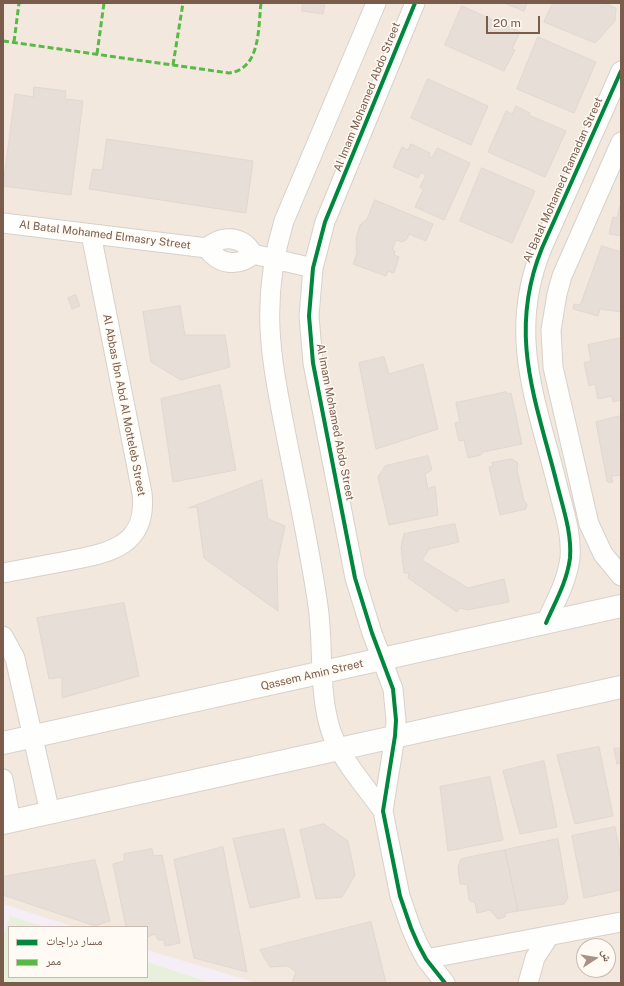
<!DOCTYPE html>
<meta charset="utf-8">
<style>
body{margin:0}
#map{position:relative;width:624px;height:986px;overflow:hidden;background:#f9f5f0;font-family:"Public Sans","Noto Naskh Arabic",sans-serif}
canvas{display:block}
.frame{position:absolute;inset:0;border:4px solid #7a5c4d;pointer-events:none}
.legend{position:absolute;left:8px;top:926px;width:140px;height:52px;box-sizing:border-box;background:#fffaf3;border:1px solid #cabbb1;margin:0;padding:5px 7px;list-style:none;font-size:12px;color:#7a5c4d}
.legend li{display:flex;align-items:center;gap:8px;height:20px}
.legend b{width:20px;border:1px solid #cabbb1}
.north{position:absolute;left:576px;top:938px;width:40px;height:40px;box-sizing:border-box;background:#fffaf3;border:1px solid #cabbb1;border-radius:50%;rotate:78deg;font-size:11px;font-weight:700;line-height:16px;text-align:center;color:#7a5c4d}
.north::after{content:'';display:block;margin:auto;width:14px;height:18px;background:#a69286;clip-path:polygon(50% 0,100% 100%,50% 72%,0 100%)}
.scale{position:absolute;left:486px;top:16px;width:54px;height:18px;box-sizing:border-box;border:2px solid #7a5c4d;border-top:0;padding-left:5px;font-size:12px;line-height:14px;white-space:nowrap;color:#7a5c4d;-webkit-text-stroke:3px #fffaf3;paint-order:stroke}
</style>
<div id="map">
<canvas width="624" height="986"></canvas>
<div class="frame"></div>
<ul class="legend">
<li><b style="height:5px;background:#00873e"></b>مسار دراجات</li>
<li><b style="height:5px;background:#58b947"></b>ممر</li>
</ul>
<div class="north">ش</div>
<div class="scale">20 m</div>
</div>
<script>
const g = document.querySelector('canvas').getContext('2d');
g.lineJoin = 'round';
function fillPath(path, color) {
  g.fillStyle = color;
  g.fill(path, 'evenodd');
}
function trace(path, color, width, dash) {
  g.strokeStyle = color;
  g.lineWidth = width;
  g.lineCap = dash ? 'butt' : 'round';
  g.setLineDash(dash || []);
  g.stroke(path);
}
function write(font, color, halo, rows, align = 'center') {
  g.font = font + ' "Public Sans",sans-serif';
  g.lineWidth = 3;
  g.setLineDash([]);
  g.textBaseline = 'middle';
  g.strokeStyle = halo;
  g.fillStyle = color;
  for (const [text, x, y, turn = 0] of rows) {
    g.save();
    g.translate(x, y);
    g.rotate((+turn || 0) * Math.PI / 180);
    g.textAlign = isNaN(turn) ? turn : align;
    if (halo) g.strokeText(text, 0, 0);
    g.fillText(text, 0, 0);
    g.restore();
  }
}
fillPath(new Path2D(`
 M3,3h618v980h-618zM9,927h138v50h-138zM584,946h24v24h-24z`), '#f2e8de');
fillPath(new Path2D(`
 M3,904l72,23h-66v50h138v-27l110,33h-254z`), '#f6eef6');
fillPath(new Path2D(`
 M10,916l34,11h-35v50h138v-15l64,21h-208v-46z`), '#e7f0db');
const building = new Path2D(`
 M303,3h22l-2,11 -21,-3z
 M505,3h22l-3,8z
 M553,3h51l12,5 -1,13 -20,22 -51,-21z
 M462,6l58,26 -8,17 3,1 -11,21 -59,-26z
 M538,37l58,25 -22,51 -57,-24z
 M428,79l60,27 -17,39 -60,-27z
 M34,87l32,4 -1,8 18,2 -12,94 -68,-9 12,-92 18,3z
 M516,106l14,7 -1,2 37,16 -21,46 -57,-25 18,-41 6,3z
 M107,139l146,22 -7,52 -157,-24 4,-20 9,1z
 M411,144l19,9 -1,3 3,2 5,-10 33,15 -26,57 -29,-13 8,-17 -3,-3 6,-12 -5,-3 -3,6 -25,-11 9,-20 6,3z
 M482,168l53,23 -23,52 -52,-22z
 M375,200l58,24 -7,17 -17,-7 -2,5 -5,3 -6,-2 -4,10 3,1 -1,4 5,2 -5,16 -6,-2 -2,5 -33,-12 4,-11 -1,-14 4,-14 7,-6z
 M620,206h1v30l-12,-2 4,-17 4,1z
 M602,246l19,6v60l-21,-3 -2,7 -25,-7 1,-5 6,1z
 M76,295l4,11 -8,3 -4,-11z
 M180,306l5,29h40l5,32 -49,13 -30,-18 -8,-50z
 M621,338v62l-8,2 -1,-6 -14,3 -3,-15 -6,2 -5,-23 7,-2 -3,-16z
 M384,357l5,17 34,-10 15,65 -62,20 -17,-86z
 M220,385l16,85 -63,12 -12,-83z
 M506,392l1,2 4,-1 11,51 -39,8 -2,3 -13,3 -4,-18 -5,1 -4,-18 5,-1 -4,-19z
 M621,416v22l-3,3 3,1v33l-10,1 2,6 -3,1 -3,-2 -11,-59z
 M428,456l4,14 -7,4 3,15 7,-3 3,29 -49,10 -11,-48 7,-11z
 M512,459l6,4 -1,7 7,31 3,3 -1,5 -26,6 -11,-48 4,-1 -1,-3z
 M262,480l6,39 17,7 -8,38 1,47 -74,-53 -7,-51 -8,1z
 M455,524l4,18 -30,7 -7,11 46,28 36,-9 5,23 -42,8 -7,-2 -3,4 -49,-34 1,-5h-5l-3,-26 3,-13z
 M124,603l15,73 -77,22v-21l-13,2 -12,-61z
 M599,747l14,69 -38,8 -18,-69z
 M621,748v18l-1,-3 -3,1 -3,-15z
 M544,761l13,66 -37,7 -17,-63z
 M490,777l13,63 -55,11 -8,-64z
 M324,824l24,17 7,34 -13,22 -26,2 -16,-69z
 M615,827l6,31v32l-37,8 -12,-62z
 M284,829l16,68 -50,11 -17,-69z
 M558,839l10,59 -4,6 -46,7 -13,-61z
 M223,847l24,125 -53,-14 -20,-98z
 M152,849l1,7 9,-1 18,88 -15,3 -1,-6h-6l-3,-6 -8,3v-10h-21l-13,-63 11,-3v-7z
 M505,850l13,61 -12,2 -1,4 -7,2 -8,-9 -13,3 -2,-10 -6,-3 -2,-16h-7l-2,-17 3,-8z
 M95,860l15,61 -15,5 -92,-31v-18z
 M371,922l15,61h-94l4,-11 -8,-6 -18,1 -10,-17z`);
fillPath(building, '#e6ded7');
trace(building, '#e2d8d2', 1);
const street = new Path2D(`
 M376,3l-92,218c-25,83 -13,137 3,219 11,55 23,110 31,166 6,41 0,90 14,128 11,28 34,53 51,77
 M415,3l-90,219 -12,46 -4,48 4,47 42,215 17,55 21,56 3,31 -1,16 -12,75 17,85 11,32 7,16 8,15 19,24
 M621,142l-59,134 -5,18 -6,36 2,37 36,157 14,30 18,22
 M3,223l204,25c11,16 31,20 46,6
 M207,248c15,-14 36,-12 46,6l60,14
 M3,573c21,-4 42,-8 64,-12 41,-8 81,-14 75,-68l-51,-259
 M546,623c9,-21 21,-41 24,-65 2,-25 -7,-50 -13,-74 -21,-84 -50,-150 -15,-236l79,-177
 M3,636l12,22 35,155
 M3,779l8,43
 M426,959l195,-37
 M528,983l7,-25 14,-22`);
const secondary = new Path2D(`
 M3,743l618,-137
 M3,823l618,-136`);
trace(street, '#d7d1cb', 21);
trace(secondary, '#d9d2cb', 24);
trace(street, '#fefefd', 19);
trace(secondary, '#fefefd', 22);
trace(new Path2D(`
 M3,41l226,32c32,-4 29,-45 32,-70
 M14,42l5,-39
 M97,54l7,-51
 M173,65l10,-62`), '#58b947', 3, [6, 3]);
trace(new Path2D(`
 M415,3l-90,219 -12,46 -4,48 4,47 42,215 17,55 21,56 3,31 -1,16 -12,75 17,85 11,32 7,16 8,15 19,24
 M546,623c9,-21 21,-41 24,-65 2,-25 -7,-50 -13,-74 -21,-84 -50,-150 -15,-236l79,-177`), '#00873e', 4);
write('11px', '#7a5c4d', '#fffaf3', [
 ["Al Imam Mohamed Abdo Street",367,97,-68],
 ["Al Batal Mohamed Ramadan Street",563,180,-66],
 ["Al Batal Mohamed Elmasry Street",105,235,7],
 ["Al Abbas Ibn Abd Al Motteleb Street",124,405,79],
 ["Al Imam Mohamed Abdo Street",335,422,79],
 ["Qassem Amin Street",312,675,-13]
]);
</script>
